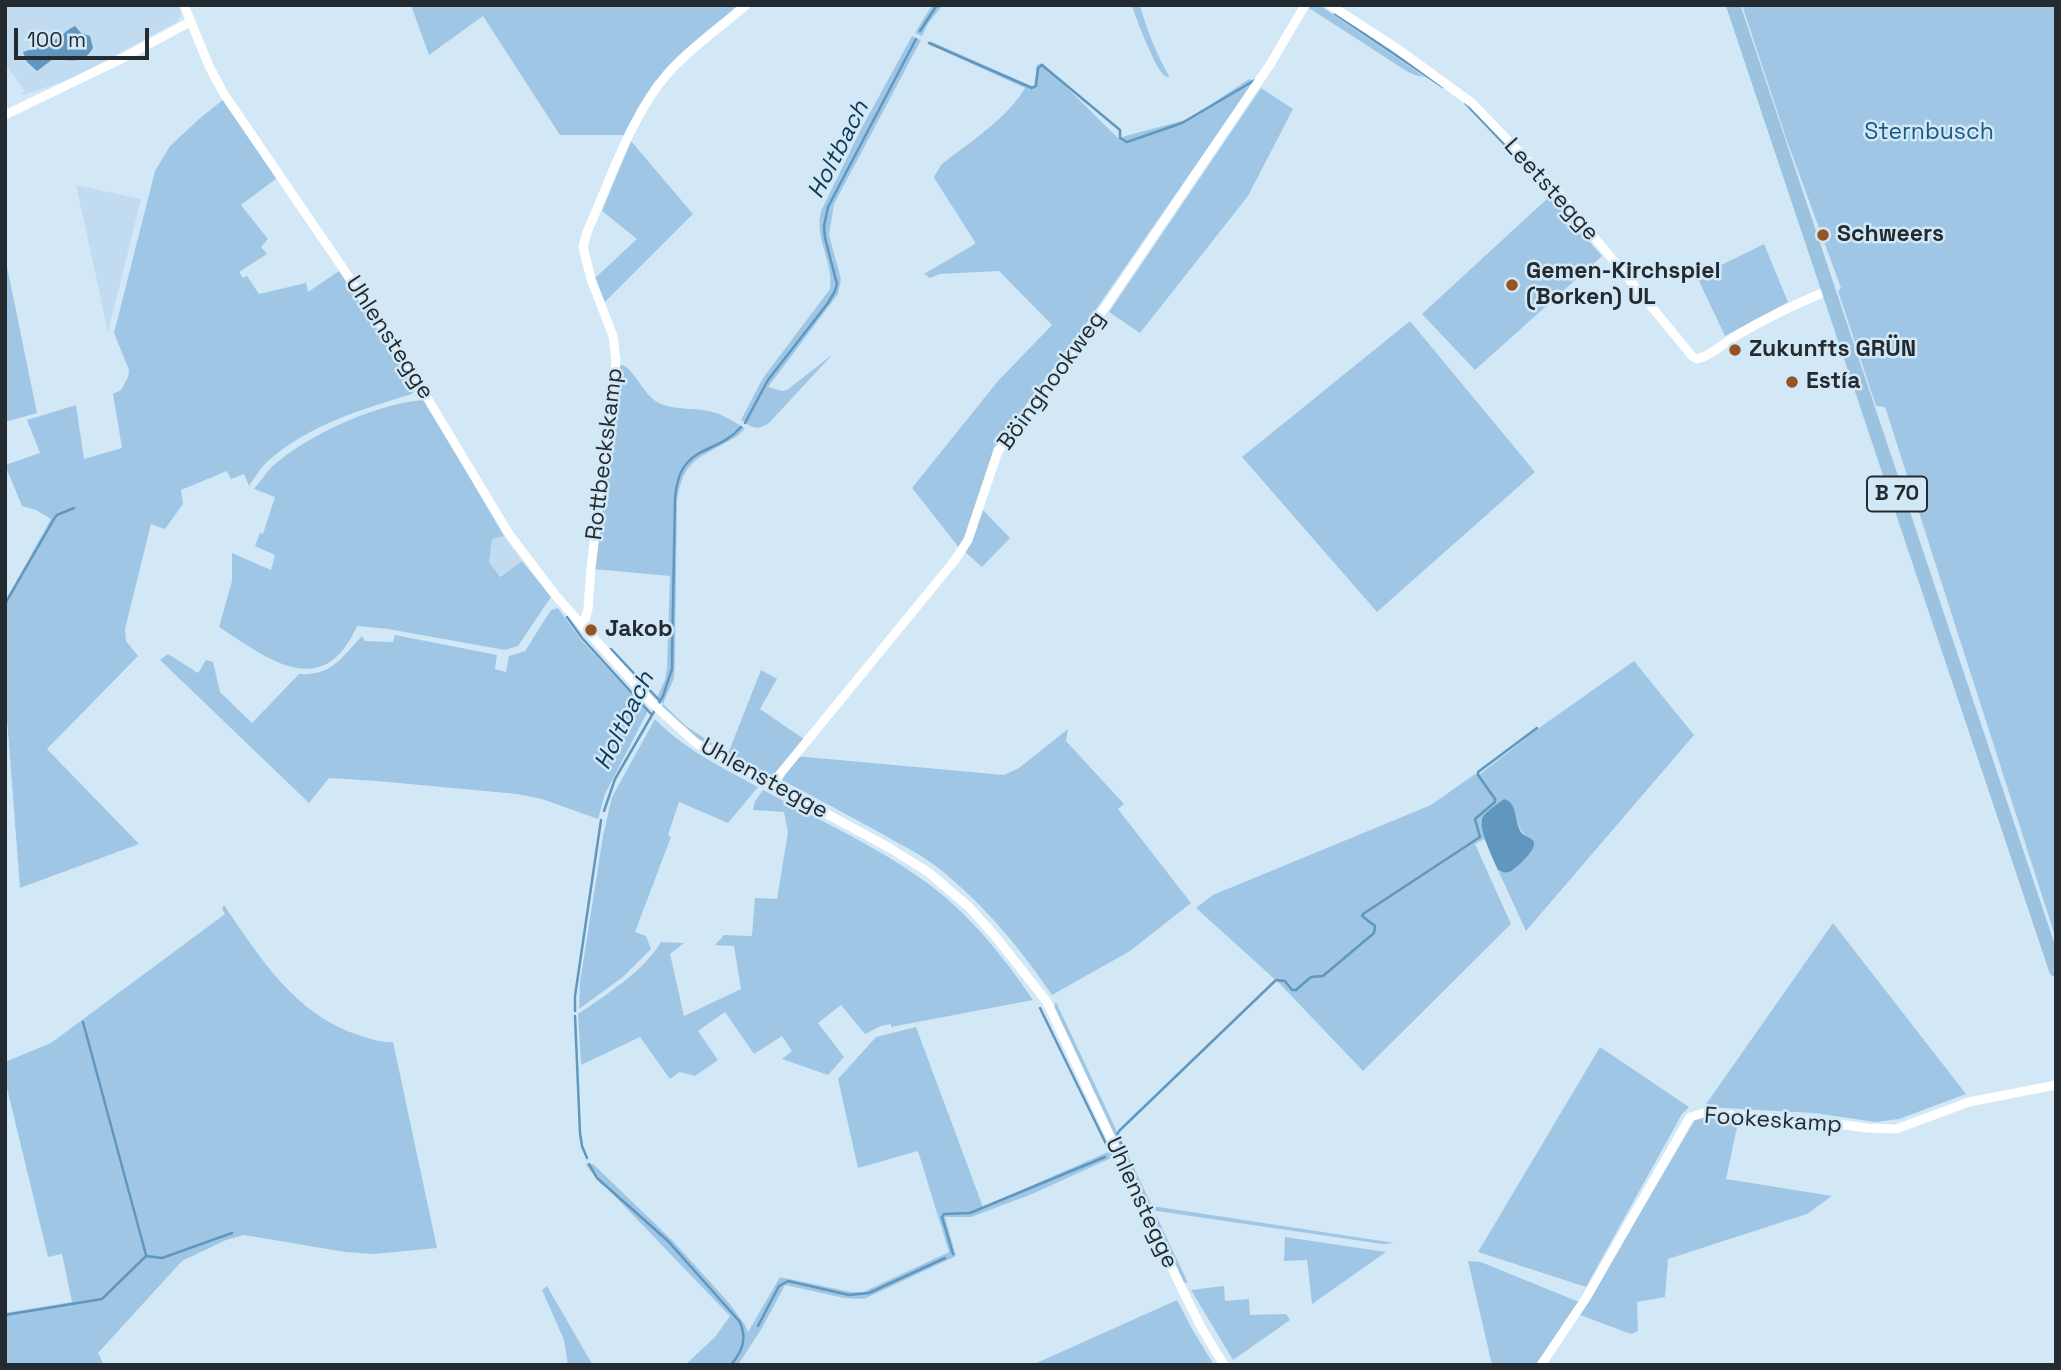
<!DOCTYPE html>
<meta charset="utf-8">
<style>
body{margin:0}
#map{position:relative;width:2061px;height:1370px;overflow:hidden;background:#d3e8f7;font-family:"Space Grotesk",sans-serif}
canvas{display:block}
.frame{position:absolute;inset:0;border:7px solid #232b31;pointer-events:none}
.scale{position:absolute;left:14px;top:28px;width:135px;height:32px;box-sizing:border-box;border:4px solid #232b31;border-top:0;padding-left:9px;font-size:21px;line-height:24px;white-space:nowrap;color:#232b31;-webkit-text-stroke:5px #d3e8f7;paint-order:stroke}
</style>
<div id="map">
<canvas width="2061" height="1370"></canvas>
<div class="frame"></div>
<div class="scale">100 m</div>
</div>
<script>
const g = document.querySelector('canvas').getContext('2d');
g.lineJoin = 'round';
function fillPath(path, color) {
  g.fillStyle = color;
  g.fill(path, 'evenodd');
}
function trace(path, color, width, dash) {
  g.strokeStyle = color;
  g.lineWidth = width;
  g.lineCap = dash ? 'butt' : 'round';
  g.setLineDash(dash || []);
  g.stroke(path);
}
function write(font, color, halo, rows, align = 'center') {
  g.font = font + ' "Space Grotesk",sans-serif';
  g.lineWidth = 5;
  g.setLineDash([]);
  g.textBaseline = 'middle';
  g.strokeStyle = halo;
  g.fillStyle = color;
  for (const [text, x, y, turn = 0] of rows) {
    g.save();
    g.translate(x, y);
    g.rotate((+turn || 0) * Math.PI / 180);
    g.textAlign = isNaN(turn) ? turn : align;
    if (halo) g.strokeText(text, 0, 0);
    g.fillText(text, 0, 0);
    g.restore();
  }
}
fillPath(new Path2D(`
 M5,5h175l1,11 -4,6 -106,57 -48,16 -1,-2 3,-2 -20,-27z
 M76,185l65,14 -33,133 -21,-97z
 M504,536l18,25 -23,16 -11,-15 4,-23z`), '#c1dbf0');
fillPath(new Path2D(`
 M411,5h327l-85,79 -27,51h-66l-77,-119 -54,39z
 M932,5h11l-14,17 -7,14 -7,-3z
 M1132,5h8c7,26 17,50 30,73 -4,-2 -5,-1 -9,-6 -9,-13 -24,-50 -29,-67z
 M1310,5h9l106,72 -7,-1 -10,-4 -99,-64z
 M1742,5h314v934l-169,-526 -2,-6 -9,-1 -38,-115 3,-3 -55,-150z
 M912,36l9,4 -87,164 -5,31 12,44 -3,15 -70,93 14,4 5,-1 46,-36 -64,69c-12,8 -17,5 -28,-3l22,-42 67,-89c4,-26 -16,-50 -9,-78l40,-82z
 M930,41l101,45 3,-1 3,-20 5,-2 76,75 71,-19 60,-40 5,2 -182,263 -78,104 -28,91 -6,10 -48,-61 86,-107 54,-56 -53,-54 -59,3 -10,4 -6,-4 51,-30v-2l-39,-61 -2,-4 7,-12c27,-22 67,-47 84,-77l-90,-41 -6,-3z
 M1261,88l32,21 -45,87 -108,137 -31,-21z
 M224,99l53,79 -36,27 27,34 -7,8 6,7 -28,18 4,6 4,-2 12,18 47,-11 2,9 31,-21 75,114v5l-2,4c-50,15 -103,31 -143,66 -8,7 -14,17 -20,26l-5,-12 -13,5 -4,-8 -46,19 2,14 -18,25 -14,-5 -26,105 1,12 12,15 -91,93 92,95 -119,44 -13,-169h-2v-118l46,-82 -15,-9 -14,-4 -17,-41 35,-12 -13,-33 49,-15 8,54 38,-11 -9,-54 8,-4 7,-13 1,-7 -15,-37 41,-162 15,-25 29,-27z
 M631,141l62,73 -89,89 -10,-24 43,-40 -35,-28z
 M1549,197l53,59 -127,114 -53,-56z
 M1764,244l24,58 -63,34 -28,-59z
 M5,257l32,156 -32,9z
 M1410,321l125,151 -158,140 -135,-155z
 M623,365c16,10 20,31 38,39 18,7 37,3 55,9 10,3 19,10 29,15 -5,7 -11,10 -18,14 -32,18 -43,19 -50,58l-2,160 -1,18 -11,26 23,22 27,18 -3,1 -8,-2 -41,-34 2,-5 -6,-7 8,-17 2,-12 3,-92 -77,-7 25,-203z
 M425,400l79,136 -12,3 -3,23 11,15 22,-16 29,36 -33,49 -13,4 -117,-21 -31,-3c-34,77 -89,33 -138,1l13,-46v-28l39,17 4,-15 -20,-9 5,-13 3,1 12,-37 -21,-8c6,-7 11,-15 17,-21 33,-32 109,-66 154,-68z
 M981,508l29,30 -28,29 -18,-16z
 M558,608l23,32 67,71 -43,83 -7,25 -56,-20 -25,-5 -140,-13 -48,-3 -20,25 -149,-143 8,-6 30,19 8,-13 7,2 7,30 32,31 47,-49c33,2 42,-16 63,-38l3,5 28,1 2,-7 102,20 -2,14 11,3 3,-16 16,-5 26,-41z
 M1634,661l60,74 -168,196 -28,-61 4,2 30,-32c-20,-11 -11,-26 -25,-40l-26,21 8,27 -5,-9 -9,5 36,80 -148,147 -83,-87 -84,-76 17,-13 218,-90 44,-31h5l59,-46z
 M761,670l16,9 -17,30 44,30 -30,37 -6,2 -39,-19 -3,-8h3z
 M655,719c29,30 66,48 103,68l-30,36 -49,-21 -11,33 3,2 -36,95 11,4 5,13 -28,28 -44,32 1,-27 23,-146 9,-39z
 M1068,729l-2,12 58,63 -6,5 73,94 -61,48 -78,44c-32,-47 -69,-92 -115,-128 -15,-12 -34,-21 -51,-31 -34,-19 -69,-37 -104,-56l13,-24 209,19 15,-7z
 M763,790c56,30 116,57 167,95 41,31 74,72 103,115l-142,27v-3l-10,2 -16,8 -24,-29 -23,18 26,34 -16,18 -46,-16 10,-8 -10,-15 -28,18 -29,-42 -27,19 20,29 -23,16 -15,-4 -10,7 -30,-42 -59,28 -3,-51c29,-20 65,-42 83,-72l23,1 -14,11 14,62 57,-27 -7,-43 -19,-1 9,-10 28,1 3,-38 22,1 11,-67 -4,-20 -31,-2 2,-9z
 M224,905c36,53 72,111 137,131 10,3 22,7 32,6l44,206 -63,6 -29,-2 -101,-17 -18,5 -44,21 -84,92 6,12h-99v-52l67,-11 -10,-48 -14,3 -43,-177v-18l46,-19 174,-129 -3,-5z
 M1833,923l133,171 -67,25 -23,3 -62,-9 -110,-6z
 M1056,1002l96,204 243,37 -13,1 -232,-34 -4,-2 -93,-197z
 M916,1027l67,180 125,-55 3,6 -79,36 -61,23h-26l11,39 -92,43 -20,-1 -59,-13 -23,43 -24,37h-53l30,-28 15,-21 -126,-131 -3,-1 -16,-20h8l79,76 58,64 15,21 3,7 32,-55 71,15h12l86,-40 -31,-101 -60,17 -20,-89 38,-42z
 M1600,1047l89,60 -7,7 -96,173 -108,-35z
 M1696,1118h43l-13,61 106,17 -25,18 -139,45 -3,38 -28,5 1,29 -7,3 -51,-19z
 M1152,1216l5,1 31,66 -5,-1z
 M1285,1237l101,15 -74,52 -5,-44 -23,1z
 M1468,1261l13,1 98,40 -43,63h-44z
 M547,1286l44,76 2,3h-25l-4,-25 -22,-50z
 M1224,1286l1,15 24,-2 1,16 36,-1 4,6 -57,40 -42,-70z
 M1177,1300l15,29 22,36h-182z`), '#9fc7e5');
fillPath(new Path2D(`
 M75,26l6,7 9,3 3,12c-10,17 -22,12 -40,11l-16,12 -10,-9 -4,-10c12,-4 27,-8 38,-16 5,-4 7,-7 14,-10z
 M1504,799c14,4 10,22 17,33 3,5 12,5 13,11 2,7 -19,27 -25,29 -6,1 -6,0 -11,-2 -5,-11 -19,-40 -16,-51 2,-7 16,-15 22,-20z`), '#6197bf');
trace(new Path2D(`
 M1335,14l108,73
 M920,31l17,-26
 M929,43l103,45 4,-2 2,-18 4,-3 78,65v8l7,4 55,-19 73,-43
 M1465,103l82,86
 M745,423l23,-43 60,-77 7,-12 2,-7 -12,-46 -1,-12 4,-19 88,-168
 M5,604l49,-85 3,-4 17,-7
 M567,617l15,21 70,77
 M611,649l49,52
 M604,811l11,-32 48,-83 9,-27v-13l3,-157c4,-57 40,-42 66,-72
 M1040,1008l71,146
 M575,1011v-15l26,-176
 M575,1016l5,117 2,13 5,12
 M83,1022l63,233
 M1123,1147l-6,-12 2,-4 157,-151 9,1 7,9h4l15,-13 12,-1 51,-43 1,-7 -13,-10 1,-2 117,-77 -5,-18 20,-17v-3l-17,-24v-3l59,-44
 M589,1164l8,14 71,63 72,81c7,17 3,28 -9,43
 M953,1254l-11,-37 2,-3 26,-1 135,-56
 M5,1315l97,-16 44,-43 16,2 70,-25
 M758,1326l21,-40 9,-5 61,14 20,-2 76,-35`), '#6197bf', 2.5);
trace(new Path2D(`
 M184,5l25,61 15,28 172,252 113,188 47,62 96,107 44,40 192,104 40,25 41,35 26,29 52,66 135,287 20,40 22,36
 M1330,5l65,42 77,56 81,84 139,169 5,3c16,-4 28,-17 42,-25 29,-17 59,-31 90,-44
 M5,115l112,-54 73,-39
 M583,627l5,-18 3,-41 25,-207 -3,-25 -22,-57 -8,-32 4,-15c23,-51 44,-117 81,-159 23,-26 53,-46 78,-68
 M771,785l184,-225 13,-20 30,-89 108,-145 165,-243 34,-58
 M1541,1365l45,-67 104,-181 14,-4 134,11 29,4 29,1 73,-27 87,-17`), '#fff', 9);
trace(new Path2D(`
 M1733,5l323,965`), '#9bc2de', 14);
for (const [x, y, r, color] of [
 [1823,235,7,"#965323"],
 [1512,285,7,"#965323"],
 [1735,350,7,"#965323"],
 [1792,382,7,"#965323"],
 [591,630,7,"#965323"]
]) {
  const dot = new Path2D();
  dot.arc(x, y, r, 0, 2 * Math.PI);
  g.fillStyle = color;
  g.fill(dot);
  trace(dot, '#d3e8f7', 2.5);
}
for (const [x, y, w] of [
 [1897,494,60]
]) {
  const box = new Path2D();
  box.roundRect(x - w / 2, y - 17.5, w, 35, 5);
  g.fillStyle = '#d3e8f7';
  g.fill(box);
  trace(box, '#232b31', 2);
}
write('bold 21px', '#232b31', null, [
 ["B 70",1897,494]
]);
write('23px', '#1a5981', '#d3e8f7', [
 ["Sternbusch",1929,133]
]);
write('23px', '#232b31', '#d3e8f7', [
 ["Leetstegge",1551,190,48],
 ["Uhlenstegge",389,338,57],
 ["Böinghookweg",1052,381,-54],
 ["Rottbeckskamp",605,454,-83],
 ["Uhlenstegge",764,779,29],
 ["Fookeskamp",1773,1121,4],
 ["Uhlenstegge",1141,1203,65]
]);
write('bold 23px', '#232b31', '#d3e8f7', [
 ["Schweers",1837,235],
 ["Gemen-Kirchspiel",1526,272],
 ["(Borken) UL",1526,298],
 ["Zukunfts GRÜN",1749,350],
 ["Estía",1806,382],
 ["Jakob",605,630]
], 'left');
write('italic 24px', '#0d3955', '#d3e8f7', [
 ["Holtbach",839,150,-63],
 ["Holtbach",625,721,-64]
]);
</script>
